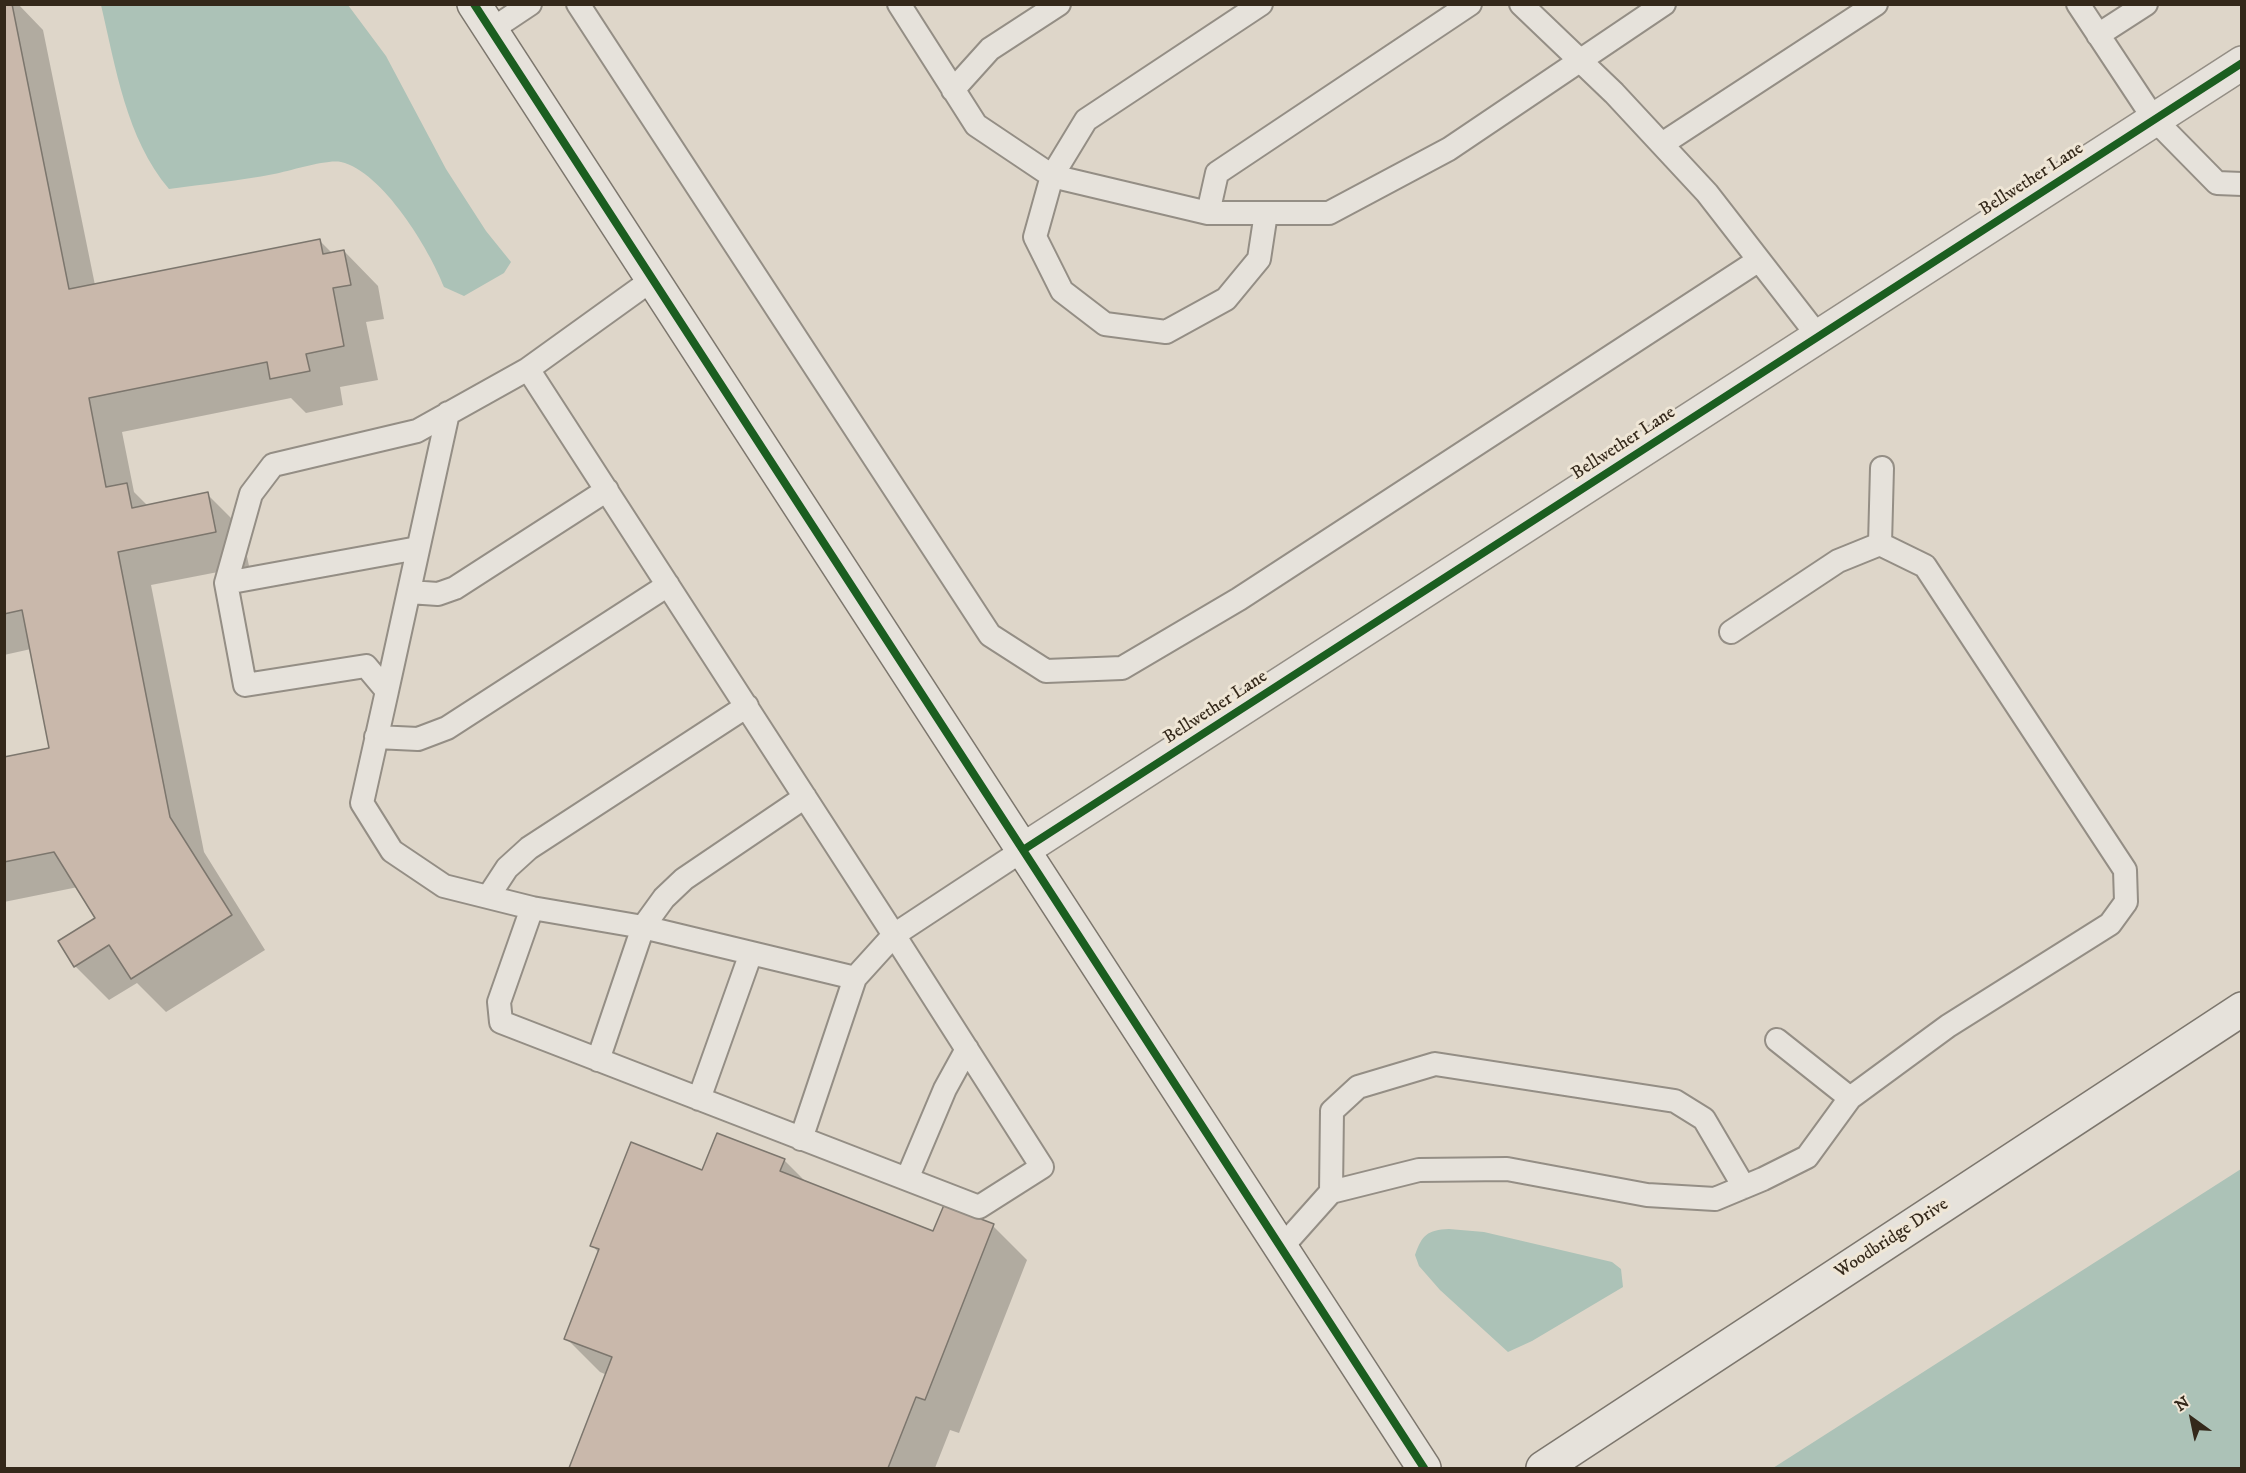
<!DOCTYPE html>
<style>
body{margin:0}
#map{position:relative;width:2246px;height:1473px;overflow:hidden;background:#ded6c9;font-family:"IM FELL DW Pica",serif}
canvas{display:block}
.frame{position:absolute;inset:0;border:6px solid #34281a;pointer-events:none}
.north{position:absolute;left:2162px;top:1389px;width:60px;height:60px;-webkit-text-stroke:4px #efe6d6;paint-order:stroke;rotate:327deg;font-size:16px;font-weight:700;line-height:24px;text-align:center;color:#34281a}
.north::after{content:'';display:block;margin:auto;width:21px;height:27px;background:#34281a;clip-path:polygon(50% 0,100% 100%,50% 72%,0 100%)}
</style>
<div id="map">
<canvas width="2246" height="1473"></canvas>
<div class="frame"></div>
<div class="north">N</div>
</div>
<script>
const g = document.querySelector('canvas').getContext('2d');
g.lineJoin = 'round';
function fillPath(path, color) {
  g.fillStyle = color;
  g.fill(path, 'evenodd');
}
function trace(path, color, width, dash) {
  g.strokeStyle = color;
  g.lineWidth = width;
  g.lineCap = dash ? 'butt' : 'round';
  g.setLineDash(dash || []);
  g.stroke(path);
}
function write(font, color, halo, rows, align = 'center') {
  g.font = font + ' "IM FELL DW Pica",serif';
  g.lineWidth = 6;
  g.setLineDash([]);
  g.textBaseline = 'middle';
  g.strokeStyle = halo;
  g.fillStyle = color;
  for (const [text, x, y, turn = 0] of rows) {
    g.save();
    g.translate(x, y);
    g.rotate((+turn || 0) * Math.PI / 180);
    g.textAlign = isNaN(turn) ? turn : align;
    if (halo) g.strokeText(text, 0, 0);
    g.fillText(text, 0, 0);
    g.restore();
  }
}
fillPath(new Path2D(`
 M101,5h247l38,51 60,113 40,62 25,31 -7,11 -40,23 -20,-9c-14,-37 -62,-116 -103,-125 -14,-3 -51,9 -67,12 -35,7 -70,10 -105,15 -43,-51 -53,-121 -68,-184z
 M2241,1169v299h-468z
 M1449,1229l35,3 128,30 9,7 2,18 -91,54 -24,11 -68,-62 -21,-24 -4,-11c7,-20 12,-25 34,-26z`), '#acc2b7');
fillPath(new Path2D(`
 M4,4h14l25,26 52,255 224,-45 14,14 11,-3 34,35 6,33 -18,3 12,58 -38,7 3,18 -37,8 -15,-15 -169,34 12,60 14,14 59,-12 34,34 8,38 -98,19 53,267 61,98 -99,62 -29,-29 -28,17 -34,-34 23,-48 -20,-31 -74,15v-143l47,-10 -20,-100 -27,6z
 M718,1135l66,25 24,24 126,49 59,-7 34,34 -68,173 -9,-3 -15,38h-365l37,-93 -7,-3 -34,-34 33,-85 -7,-8 111,-73z`), '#0003');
const building = new Path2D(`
 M4,4h8l57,285 251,-50 3,15 21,-4 7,35 -18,3 11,58 -38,8 4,17 -40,8 -3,-17 -178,36 17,89 21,-4 5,25 76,-16 8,40 -98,20 52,265 62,98 -101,64 -22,-34 -35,22 -16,-26 37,-23 -41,-66 -50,10v-105l45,-9 -27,-138 -18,4z
 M717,1133l68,26 -5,12 153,60 11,-26 50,19 -69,176 -9,-3 -28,71h-319l43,-111 -48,-18 35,-90 -9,-3 41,-104 71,28z`);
fillPath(building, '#c9b8ab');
trace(building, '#7c766d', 1.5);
const lane = new Path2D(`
 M578,4l412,631 56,36 76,-3 117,-69 520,-339
 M899,4l77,121 76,51 156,37h121l120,-64 215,-145
 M1261,4l-175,116 -34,56 -17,61 27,54 43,33 61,8 60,-33 33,-40 7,-46
 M1521,4l93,89 93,100 111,143
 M2078,4l76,115 63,64 25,1
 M491,30l39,-26
 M2098,35l48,-31
 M953,90l37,-41 69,-45
 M1662,144l214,-140
 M1208,213l9,-40 253,-169
 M528,369l125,-90
 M1880,544l2,-76
 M226,583l192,-35
 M409,592l29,2 17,-6 152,-98
 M387,691l61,-278
 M376,737l42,2 29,-11 221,-143
 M488,897l19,-29 22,-20 218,-142
 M532,908l-88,-22 -52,-35 -30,-48 25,-112 -21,-25 -121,19 -19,-102 25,-89 22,-29 144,-34 111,-62 366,566 -39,43 -212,-51 -111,-19 -33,94 2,20 478,185 63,-40 -148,-232 129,-85
 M1777,1040l73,58
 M598,1060l45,-133 21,-29 20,-19 121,-82
 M699,1099l52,-146
 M801,1139l54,-161
 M907,1179l38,-90 22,-40
 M1331,1192l1,-81 26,-24 77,-23 240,37 29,18 40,68
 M1281,1248l50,-56 88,-22 88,-1 140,26 68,4 48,-20 44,-22 43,-59 98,-72 162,-102 16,-22 -1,-32 -200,-304 -45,-22 -42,17 -107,71`);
const street = new Path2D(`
 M1023,850l1219,-787`);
const secondary = new Path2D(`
 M474,4l950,1464
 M1543,1468l699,-459`);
trace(lane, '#948e85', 26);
trace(street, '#948e85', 36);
trace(secondary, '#7c766d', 36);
trace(lane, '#e6e2db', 22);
trace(street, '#e6e2db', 33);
trace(secondary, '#e6e2db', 33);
trace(new Path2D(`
 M474,4l950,1464
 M1023,850l1219,-787`), '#1b5e20', 8);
write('18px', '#34281a', '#efe6d6', [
 ["Bellwether Lane",2032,180,-33],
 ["Bellwether Lane",1624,444,-33],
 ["Bellwether Lane",1216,708,-33],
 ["Woodbridge Drive",1892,1239,-33]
]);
</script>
